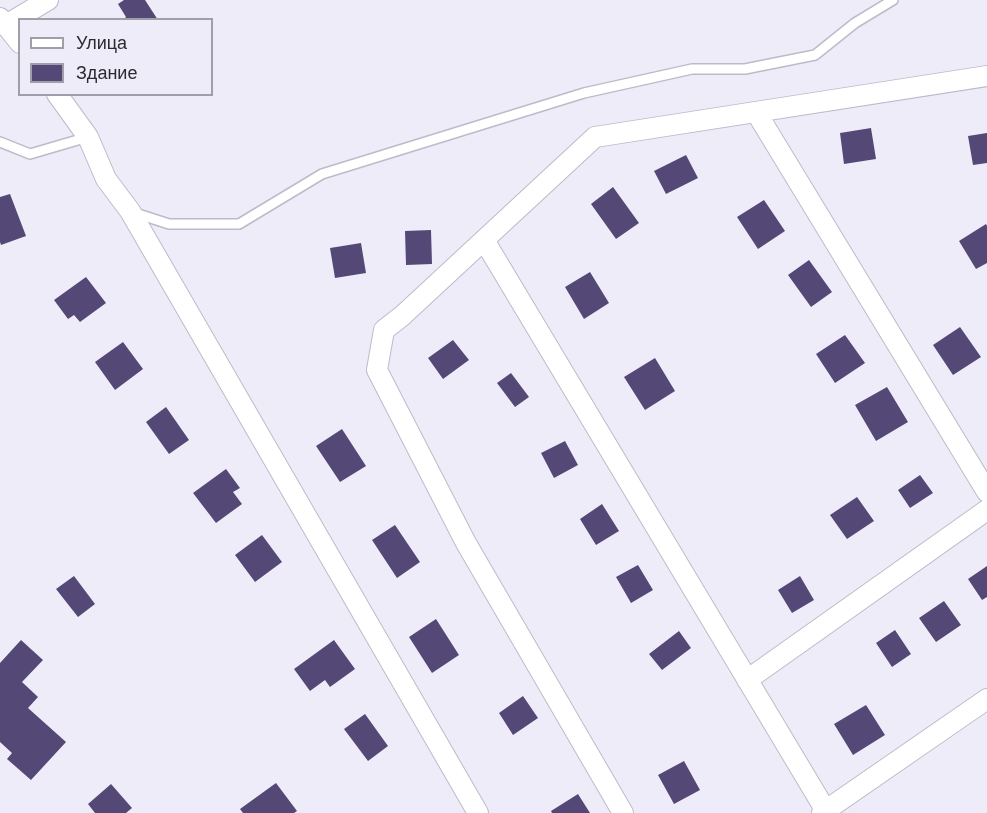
<!DOCTYPE html>
<meta charset="utf-8">
<style>
body{margin:0}
#map{position:relative;width:987px;height:813px;overflow:hidden;background:#efecfa;font-family:"DM Sans",sans-serif}
canvas{display:block}
.legend{position:absolute;left:18px;top:18px;width:195px;height:78px;box-sizing:border-box;background:#efecfa;border:2px solid #a19ea9;margin:0;padding:8px 10px;list-style:none;font-size:18px;color:#2b2a30}
.legend li{display:flex;align-items:center;gap:12px;height:30px}
.legend b{width:30px;border:2px solid #a19ea9}
</style>
<div id="map">
<canvas width="987" height="813"></canvas>
<ul class="legend">
<li><b style="height:8px;background:#fff"></b>Улица</li>
<li><b style="height:16px;background:#544976"></b>Здание</li>
</ul>
</div>
<script>
const g = document.querySelector('canvas').getContext('2d');
g.lineJoin = 'round';
function fillPath(path, color) {
  g.fillStyle = color;
  g.fill(path, 'evenodd');
}
function trace(path, color, width, dash) {
  g.strokeStyle = color;
  g.lineWidth = width;
  g.lineCap = dash ? 'butt' : 'round';
  g.setLineDash(dash || []);
  g.stroke(path);
}
fillPath(new Path2D(`
 M124,0h21l13,20h-35l3,-3 -8,-13z
 M871,128l5,31 -32,5 -4,-31z
 M987,133v30l-14,2 -5,-29z
 M686,155l12,23 -32,16 -12,-23z
 M613,187l26,36 -23,16 -25,-35z
 M10,194l16,42 -25,9 -1,-3v-45z
 M764,200l21,31 -27,18 -21,-32z
 M986,224l1,2v37l-11,6 -17,-28z
 M431,230l1,34 -26,1 -1,-34z
 M361,243l5,30 -31,5 -5,-30z
 M809,260l23,32 -21,15 -23,-32z
 M590,272l19,31 -25,16 -19,-32z
 M86,277l20,26 -26,19 -6,-7 -6,4 -14,-19z
 M960,327l21,30 -28,18 -20,-30z
 M845,335l20,28 -30,20 -19,-29z
 M453,340l16,20 -26,19 -15,-21z
 M123,342l20,27 -28,21 -20,-28z
 M655,358l20,33 -30,19 -21,-33z
 M511,373l18,24 -14,10 -18,-24z
 M887,387l21,35 -32,19 -21,-36z
 M166,407l23,33 -20,14 -23,-32z
 M342,429l24,37 -26,16 -24,-36z
 M565,441l13,24 -24,13 -13,-25z
 M226,469l14,19 -7,4 9,12 -26,19 -23,-30z
 M920,475l13,18 -23,15 -12,-18z
 M857,497l17,24 -27,18 -17,-24z
 M602,504l17,27 -23,14 -16,-26z
 M395,525l25,37 -23,16 -25,-38z
 M262,535l20,27 -27,20 -20,-27z
 M638,565l15,25 -22,13 -15,-26z
 M987,566v31l-5,3 -14,-21z
 M74,576l21,28 -17,13 -22,-28z
 M800,576l14,24 -22,13 -14,-23z
 M944,601l17,24 -25,17 -17,-24z
 M436,619l23,36 -27,18 -23,-36z
 M895,630l16,24 -19,13 -16,-24z
 M679,631l12,17 -29,22 -13,-16z
 M21,640l22,20 -21,22 16,15 -10,11 38,34 -35,38 -24,-21 5,-6 -12,-11v-79z
 M334,640l21,29 -25,18 -5,-7 -15,11 -16,-22z
 M523,696l15,22 -25,17 -14,-22z
 M866,705l19,30 -32,20 -19,-31z
 M365,714l23,32 -20,15 -24,-32z
 M684,761l16,29 -26,14 -16,-29z
 M276,783l21,28 -3,2h-51l-3,-4z
 M111,784l21,24 -6,5h-31l-7,-9z
 M578,794l12,19h-38l-1,-2z`), '#544976');
const lane = new Path2D(`
 M0,142l30,12 58,-17
 M132,212l37,12h70l83,-50 262,-81 108,-24h53l70,-14 40,-32 38,-23`);
const street = new Path2D(`
 M0,18l20,25
 M6,25l42,-25
 M57,94l31,43 18,42 24,32 348,602
 M756,112l231,380
 M484,240l342,571
 M747,680l240,-170
 M623,813l-157,-270 -89,-173 7,-40 18,-14 193,-179 392,-61
 M822,813l165,-114`);
trace(lane, '#bdbbc8', 12);
trace(street, '#bdbbc8', 22);
trace(lane, '#fff', 9);
trace(street, '#fff', 20);
</script>
